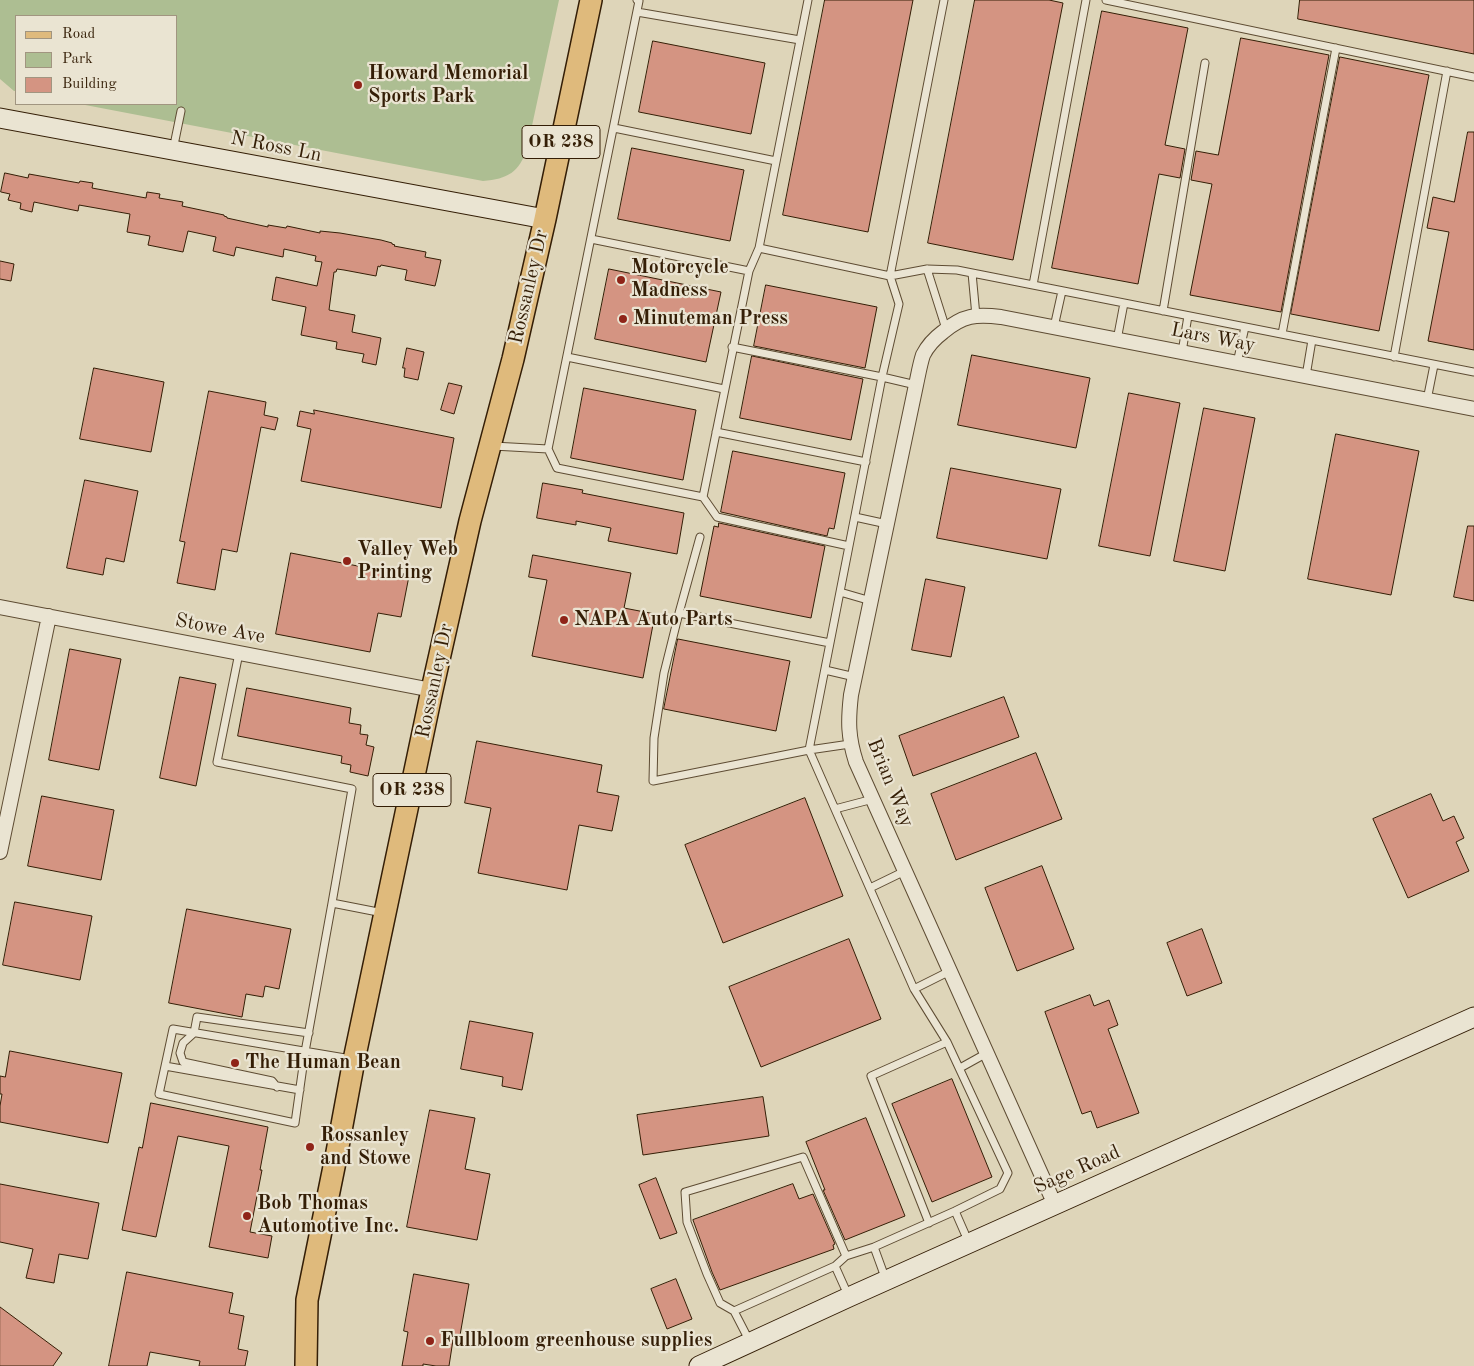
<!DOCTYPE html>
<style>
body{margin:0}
#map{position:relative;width:1474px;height:1366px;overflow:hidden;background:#ded5b9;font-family:"Old Standard TT",serif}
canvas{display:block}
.legend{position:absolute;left:15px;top:15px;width:162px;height:90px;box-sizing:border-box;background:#eae4d2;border:1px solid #a19580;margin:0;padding:6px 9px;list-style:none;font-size:15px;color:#341e06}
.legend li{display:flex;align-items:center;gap:10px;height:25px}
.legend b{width:25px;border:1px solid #a19580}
</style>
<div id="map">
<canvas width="1474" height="1366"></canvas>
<ul class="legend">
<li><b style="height:6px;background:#dfba7c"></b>Road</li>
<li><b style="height:14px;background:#adbe92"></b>Park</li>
<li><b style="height:14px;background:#d49482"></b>Building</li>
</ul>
</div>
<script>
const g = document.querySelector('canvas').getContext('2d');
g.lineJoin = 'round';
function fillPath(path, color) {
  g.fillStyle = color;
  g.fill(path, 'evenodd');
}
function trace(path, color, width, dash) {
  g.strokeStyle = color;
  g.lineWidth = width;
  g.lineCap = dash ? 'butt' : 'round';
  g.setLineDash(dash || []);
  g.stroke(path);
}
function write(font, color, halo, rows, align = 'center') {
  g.font = font + ' "Old Standard TT",serif';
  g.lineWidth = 4.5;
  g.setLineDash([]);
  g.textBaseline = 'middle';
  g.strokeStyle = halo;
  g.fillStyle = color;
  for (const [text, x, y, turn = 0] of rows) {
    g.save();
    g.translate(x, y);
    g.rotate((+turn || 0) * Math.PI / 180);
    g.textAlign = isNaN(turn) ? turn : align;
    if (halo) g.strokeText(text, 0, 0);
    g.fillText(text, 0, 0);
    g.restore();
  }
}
fillPath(new Path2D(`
 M0,0h559l-32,149c-8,23 -19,30 -44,32l-403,-77h96v-88h-160v75h-2l-14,-12z`), '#adbe92');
const building = new Path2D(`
 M825,0h88l-45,232 -85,-17z
 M975,0h74l14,3 -50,257 -85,-17z
 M1300,0h174v54l-176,-35z
 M1102,11l86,17 -23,117 20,4 -5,29 -21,-4 -21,110 -86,-16z
 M1241,38l88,17 -48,257 -91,-17 22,-111 -21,-4 5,-29 22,4z
 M653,41l112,22 -14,71 -112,-22z
 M1340,57l89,18 -50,256 -88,-17z
 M1468,132h6v218l-46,-9 21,-109 -22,-4 6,-31 21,5z
 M632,148l112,22 -14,71 -112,-22z
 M5,173l23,5 1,-4 50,9 1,-2 13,2 -1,5 54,10 1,-6 13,2 -1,4 24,4 -1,4 42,9v1l3,1v1l41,9v-2l18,3 1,-2 33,7v-2l20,2 41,7 11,3v1l3,1 -1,1 32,6 -1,5 16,3 -4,18 -2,8 -30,-6 2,-10 -26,-5 -1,2 -2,-1 -2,10 -32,-6 -7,-1 -1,3h-2l-5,38 26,5 -3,17 29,6 -5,27 -14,-3 2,-8 -28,-5 1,-7 -36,-7 5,-28 -34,-7 4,-23 41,9 5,-24 -7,-1 1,-5 -32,-7 -1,8 -47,-10 -2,9 -21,-5 3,-14 -28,-6 -5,21 -35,-7 2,-9 -23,-4 3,-18 -51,-9 -1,6 -44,-9 -2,10 -12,-3 1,-6 -13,-3 2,-6 -9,-2z
 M0,261l14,3 -3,17 -11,-2z
 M609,269l112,23 -15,70 -111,-23z
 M766,285l111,22 -12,61 -111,-22z
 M407,348l17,4 -6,28 -14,-3 1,-9h-2z
 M972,355l118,23 -14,70 -118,-23z
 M752,356l111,23 -12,61 -111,-22z
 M94,368l70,14 -13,70 -71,-13z
 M449,383l13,3 -8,28 -13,-4z
 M584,388l112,22 -13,70 -112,-22z
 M209,391l57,11 -2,13 14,3 -3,12 -14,-3 -24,125 -15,-3 -7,41 -38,-7 8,-41 -5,-1z
 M1129,393l51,10 -30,153 -51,-10z
 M1204,408l51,10 -30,153 -51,-10z
 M314,410l140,28 -13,70 -140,-27 10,-52 -14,-3 3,-15 14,3z
 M1336,434l83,17 -28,144 -83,-16z
 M733,451l112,22 -11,56 -5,-1 -2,8 -106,-24z
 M951,468l110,21 -14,70 -110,-21z
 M85,480l53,11 -14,71 -18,-4 -3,17 -36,-7z
 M543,483l40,7 -1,3 102,20 -7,41 -69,-13 3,-13 -35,-7v4l-39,-7z
 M719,523l106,23 -14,72 -111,-22 14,-70 4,1z
 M1468,526h6v75l-20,-4z
 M291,553l118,23 -8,41 -23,-4 -8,39 -94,-18z
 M533,555l98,18 -7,35 31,6 -12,64 -111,-22 15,-76 -18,-3z
 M926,579l39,8 -14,70 -39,-7z
 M678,639l112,22 -14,70 -112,-22z
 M70,649l51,10 -22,111 -50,-10z
 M180,677l36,7 -20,102 -36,-8z
 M247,688l104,20 -2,15 12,2 -1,9 8,1 -2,10 8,2 -6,29 -18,-4 1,-7 -10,-2 1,-7 -104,-20z
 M1004,697l15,40 -106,39 -14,-40z
 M477,741l125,24 -5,27 22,4 -7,35 -33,-6 -12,65 -89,-17 13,-65 -26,-5z
 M1036,753l26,66 -106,41 -25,-66z
 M1431,794l12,27 11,-5 10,22 -8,4 13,29 -61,27 -35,-79z
 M42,796l72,14 -13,70 -73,-14z
 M805,798l38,98 -120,47 -38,-98z
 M1042,866l32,83 -57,22 -32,-83z
 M15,902l77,14 -12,64 -77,-15z
 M187,909l104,20 -12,60 -14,-3 -2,11 -17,-3 -4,23 -73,-14z
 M1202,929l20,54 -35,13 -20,-53z
 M849,939l32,80 -120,48 -32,-80z
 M1090,995l4,11 15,-6 9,25 -10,4 31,84 -42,15 -6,-17 -9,3 -37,-102z
 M470,1021l63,12 -11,57 -20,-4 1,-9 -42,-8z
 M10,1051l112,22 -14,70 -108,-21v-16l2,-12h-2v-18l5,1z
 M952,1079l40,98 -60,25 -40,-98z
 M763,1097l6,39 -126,19 -6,-40z
 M151,1103l117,24 -8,43h2l-12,62 22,4 -4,22 -59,-11 20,-101 -51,-10 -22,101 -34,-7 17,-83 3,1z
 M430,1110l45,8 -10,51 25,5 -13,66 -70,-13z
 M866,1118l39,98 -60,24 -22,-50h2l-19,-48z
 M656,1178l21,55 -17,6 -21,-54z
 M0,1184l99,19 -11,56 -29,-5 -5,29 -28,-5 7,-29 -33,-7z
 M793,1184l6,15 14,-5 22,50 -2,1 1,4 -114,41 -8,-18 -19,-52z
 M127,1272l106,21 -4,20 15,3 -6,33 10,2 -3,15h-46l1,-5 -50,-9 -3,14h-38z
 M414,1274l55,10 -10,57 -6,-1 -4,26h-13l-13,-2v2h-21l6,-34 -4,-1z
 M676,1279l16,40 -25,10 -16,-40z
 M0,1307l62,46 -9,13h-53z`);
fillPath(building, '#d49482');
trace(building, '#341e06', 1);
const service = new Path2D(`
 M808,0l-49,248 131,28 54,-276
 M1106,0l368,77
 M637,12l163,28
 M614,128l162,33
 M173,150l8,-39
 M591,239l158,32
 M927,269l19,60
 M972,273l4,43
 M1033,285l53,-285
 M1163,311l42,-248
 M1054,327l8,-36
 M1282,334l54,-286
 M1117,340l7,-37
 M732,347l150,30 34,8
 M1182,352l6,-36
 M567,357l157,32
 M1394,357l53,-286
 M1237,363l8,-36
 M1306,376l6,-36
 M1427,400l7,-35
 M716,432l150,30
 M493,446l55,3 91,-448 -2,-1
 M548,449l9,19 146,29 46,-226 10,-23
 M703,497l14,20 132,29 33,-169 17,-73 -9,-28 37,-7 30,1 517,102
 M855,517l32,7
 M840,592l31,9
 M679,613l21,-76
 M830,643l-151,-30 -15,60 -10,65 -1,43 156,-31 40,-204
 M239,653l-22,109 135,27 -20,114 51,10
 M825,670l30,7
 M835,809l38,-10
 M870,888l35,-17
 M332,903l-27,149 -10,71 -136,-29 14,-65 178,30
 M914,989l36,-18
 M165,1066l135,24
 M960,1068l27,-15
 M277,1087l-5,-6 -89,-19 -3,-9 3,-10 11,-10 3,-16 112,16
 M955,1211l14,32
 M929,1223l-58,-147 76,-34
 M874,1247l12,33
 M835,1266l13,29
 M734,1311l-14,-8 -13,-29 -20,-52 -2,-30 118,-35 43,99
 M750,1342l-16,-31 101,-45 11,-10 28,-9 81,-36 45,-22 8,-16 -61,-131 -33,-53 -105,-239 41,-6`);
const minor = new Path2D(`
 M0,607l432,83
 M0,852l49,-236
 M1055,1205l-199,-443c-8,-25 -8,-41 -5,-67l65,-310c2,-9 4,-21 7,-30 5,-10 12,-17 20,-23 20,-17 33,-18 58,-15l473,92`);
const secondary = new Path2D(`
 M0,118l545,101
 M699,1366l150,-69 625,-280`);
const primary = new Path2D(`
 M306,1366l1,-66 30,-148 17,-92 78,-370 38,-169 43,-162 32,-140 46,-219`);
trace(service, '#5e4c33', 9);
trace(minor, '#5e4c33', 16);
trace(secondary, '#341e06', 21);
trace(primary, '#341e06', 24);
trace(service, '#eae4d2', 7);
trace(minor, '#eae4d2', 14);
trace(secondary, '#eae4d2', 19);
trace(primary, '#dfba7c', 21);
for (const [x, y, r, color] of [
 [358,85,5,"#8f2418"],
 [621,280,5,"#8f2418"],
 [623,319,5,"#8f2418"],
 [347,561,5,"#8f2418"],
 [564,620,5,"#8f2418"],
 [235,1063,5,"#8f2418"],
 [310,1147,5,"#8f2418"],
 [247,1216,5,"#8f2418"],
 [430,1341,5,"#8f2418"]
]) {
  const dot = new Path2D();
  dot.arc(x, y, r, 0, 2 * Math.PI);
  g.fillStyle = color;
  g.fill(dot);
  trace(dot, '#eae4d2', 2);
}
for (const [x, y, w] of [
 [561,142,78],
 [412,790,78]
]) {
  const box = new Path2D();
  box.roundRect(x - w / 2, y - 16.5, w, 33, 4);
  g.fillStyle = '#eae4d2';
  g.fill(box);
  trace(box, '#341e06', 1);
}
write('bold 19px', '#341e06', null, [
 ["OR 238",561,142],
 ["OR 238",412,790]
]);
write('bold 20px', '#341e06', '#eae4d2', [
 ["Howard Memorial",368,74],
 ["Sports Park",368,97],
 ["Motorcycle",631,268],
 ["Madness",631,291],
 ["Minuteman Press",633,319],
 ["Valley Web",357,550],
 ["Printing",357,573],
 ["NAPA Auto Parts",574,620],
 ["The Human Bean",245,1063],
 ["Rossanley",320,1136],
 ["and Stowe",320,1159],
 ["Bob Thomas",257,1204],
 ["Automotive Inc.",257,1227],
 ["Fullbloom greenhouse supplies",440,1341]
], 'left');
write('20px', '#341e06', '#eae4d2', [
 ["N Ross Ln",276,147,11],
 ["Rossanley Dr",529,287,-77],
 ["Lars Way",1213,338,11],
 ["Stowe Ave",220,629,11],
 ["Rossanley Dr",435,681,-78],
 ["Brian Way",890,783,68],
 ["Sage Road",1077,1170,-24]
]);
</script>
